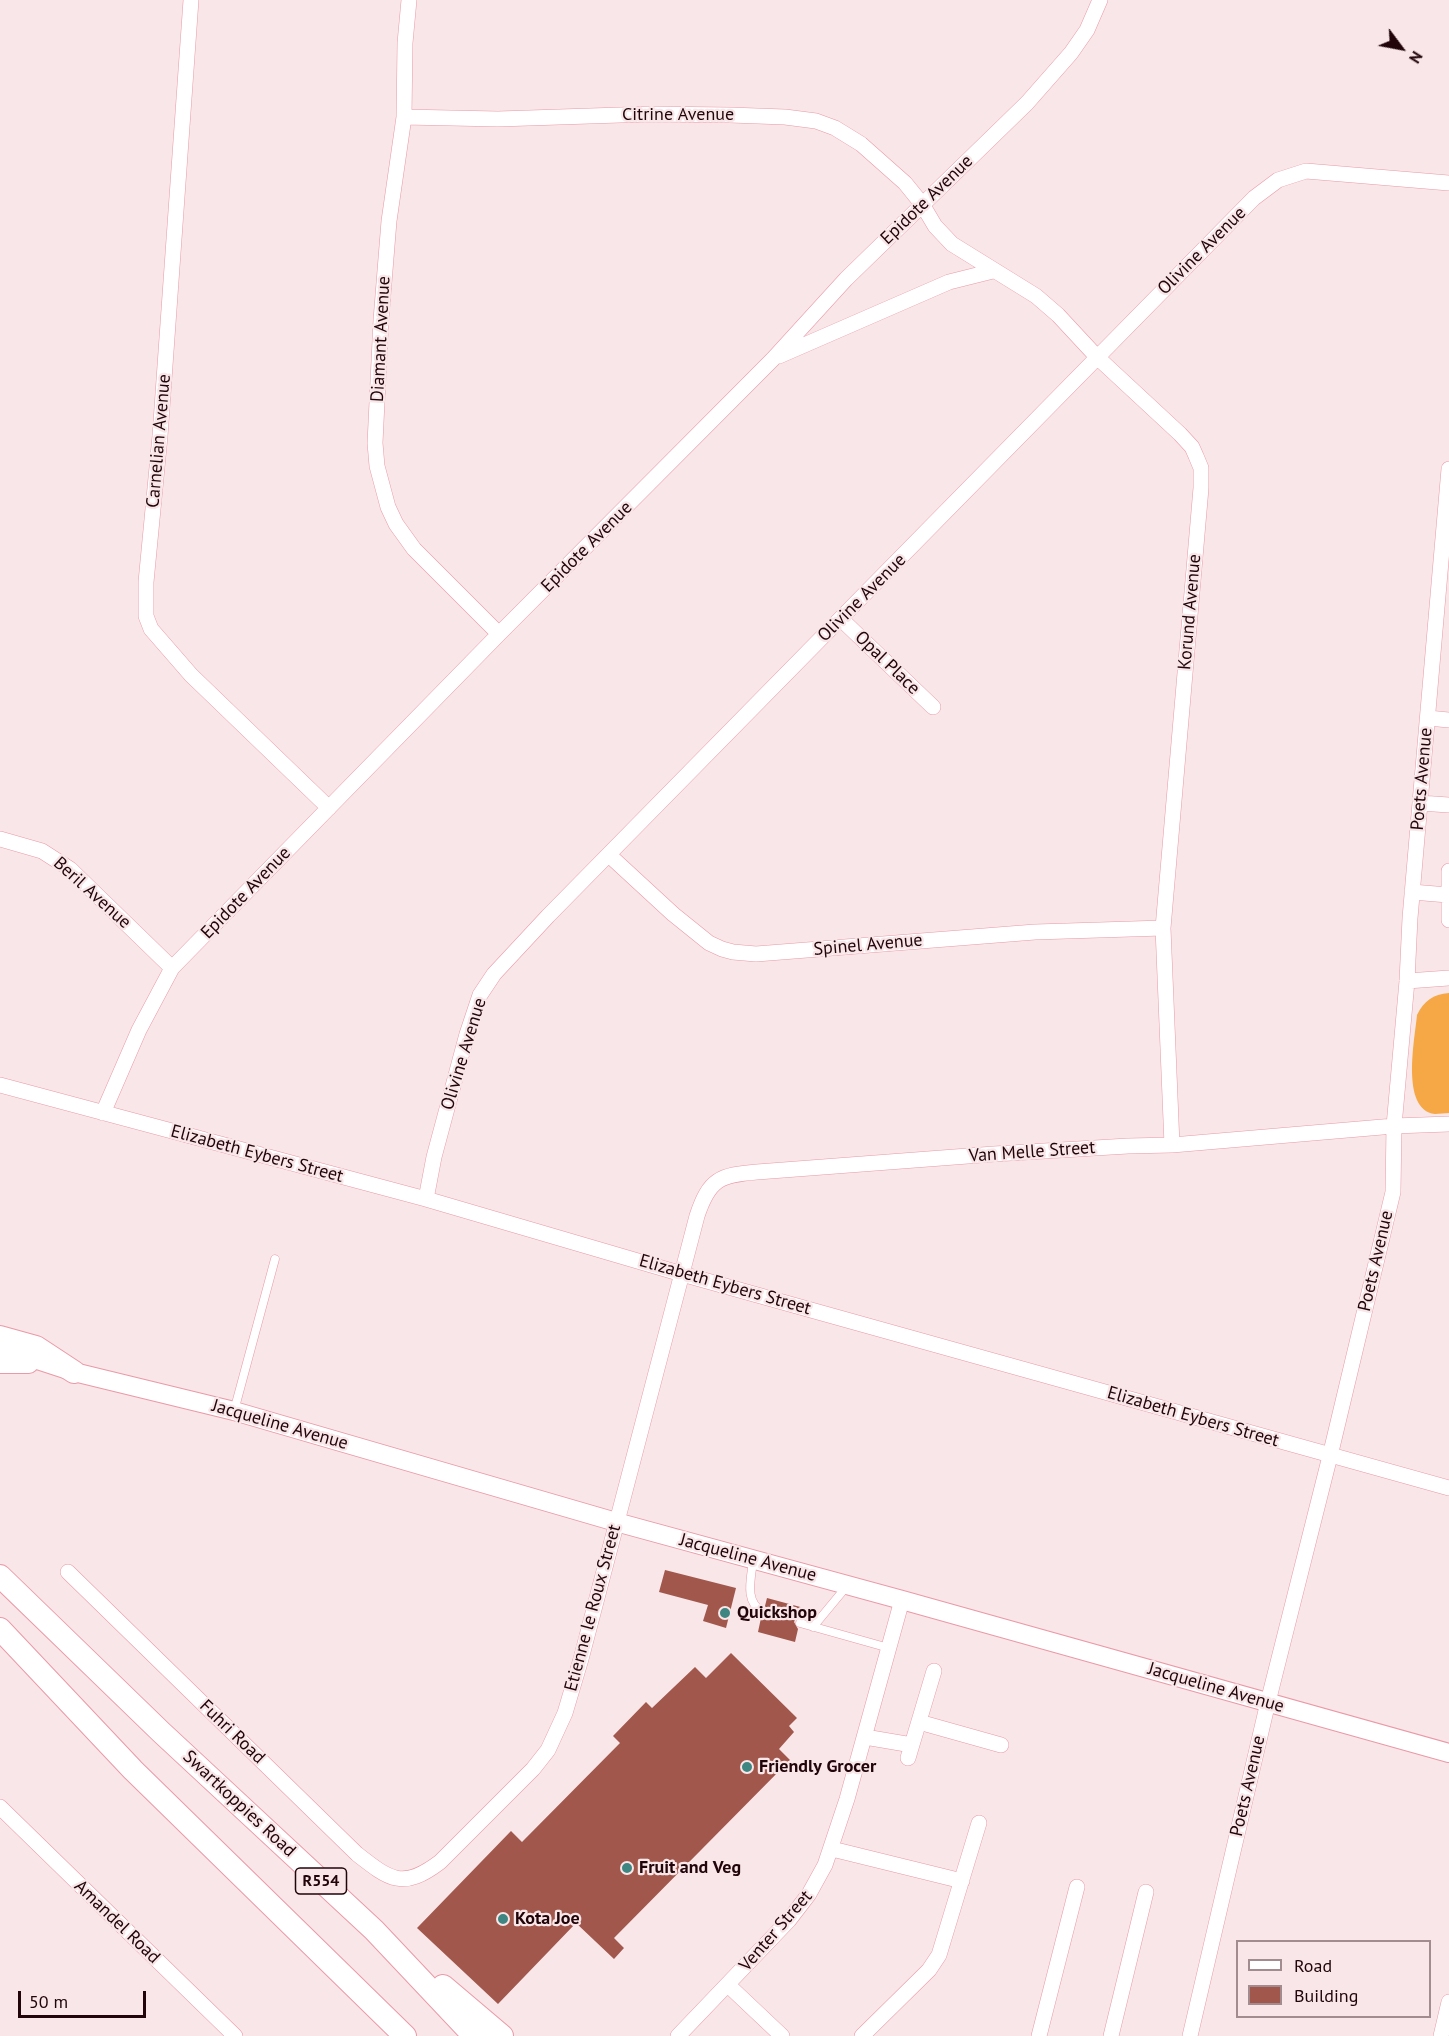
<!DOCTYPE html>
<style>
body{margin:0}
#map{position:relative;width:1449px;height:2036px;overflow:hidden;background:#f8e6e8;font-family:"PT Sans",sans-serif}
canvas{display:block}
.legend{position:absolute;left:1236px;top:1940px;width:195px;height:78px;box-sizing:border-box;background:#f8e6e8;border:2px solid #a28c90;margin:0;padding:8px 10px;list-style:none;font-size:18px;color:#21050b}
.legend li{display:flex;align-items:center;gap:12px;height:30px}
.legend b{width:30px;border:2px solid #a28c90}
.north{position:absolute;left:1371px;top:18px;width:60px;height:60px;-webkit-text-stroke:4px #f8e6e8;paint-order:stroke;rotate:122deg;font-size:16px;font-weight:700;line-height:24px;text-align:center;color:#21050b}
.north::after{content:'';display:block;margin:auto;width:21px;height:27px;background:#21050b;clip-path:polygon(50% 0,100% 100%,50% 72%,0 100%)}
.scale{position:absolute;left:18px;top:1991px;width:128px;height:27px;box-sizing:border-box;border:3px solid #21050b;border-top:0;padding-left:8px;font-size:18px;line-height:21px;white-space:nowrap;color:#21050b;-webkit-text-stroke:4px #f8e6e8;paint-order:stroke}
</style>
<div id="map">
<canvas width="1449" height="2036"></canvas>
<ul class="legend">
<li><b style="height:8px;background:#fff"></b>Road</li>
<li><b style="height:16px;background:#a1574c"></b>Building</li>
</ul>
<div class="north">N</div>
<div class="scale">50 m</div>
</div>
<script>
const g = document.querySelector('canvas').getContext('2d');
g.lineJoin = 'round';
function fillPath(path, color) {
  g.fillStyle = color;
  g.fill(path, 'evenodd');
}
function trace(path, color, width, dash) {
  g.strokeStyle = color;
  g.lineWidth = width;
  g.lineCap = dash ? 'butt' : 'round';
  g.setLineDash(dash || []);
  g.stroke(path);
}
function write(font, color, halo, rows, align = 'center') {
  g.font = font + ' "PT Sans",sans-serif';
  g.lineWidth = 4.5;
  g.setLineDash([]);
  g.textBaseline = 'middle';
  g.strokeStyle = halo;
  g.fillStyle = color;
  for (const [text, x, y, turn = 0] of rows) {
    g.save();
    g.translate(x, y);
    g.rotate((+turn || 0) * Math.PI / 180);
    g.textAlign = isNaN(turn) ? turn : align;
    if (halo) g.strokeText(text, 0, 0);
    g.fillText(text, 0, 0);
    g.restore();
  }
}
fillPath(new Path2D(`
 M1449,993v120c-4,0 -10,1 -14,1 -35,-4 -20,-76 -18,-99 7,-14 16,-21 32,-22z`), '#f5a845');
fillPath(new Path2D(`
 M665,1570l71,18 -10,40 -23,-7 5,-16 -49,-13z
 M767,1598l37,10 -2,9 -6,1 -2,4 4,7 -3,13 -37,-10 3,-14 5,-1 3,-4 -4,-7z
 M731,1653l66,65 -8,8 5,6 -15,17 11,11 -176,178 10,10 -10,11 -38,-36 -78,81 -81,-76 94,-97 11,11 98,-99 -7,-7 33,-34 6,6 43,-41 11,11z`), '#a1574c');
const service = new Path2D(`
 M234,1411l41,-152
 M753,1561c-2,18 -9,41 10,51
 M800,1623l89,25
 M813,1627l34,-41`);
const minor = new Path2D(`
 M191,0l-31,436 -14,146v34l5,13 40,46 138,133
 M409,0l-4,43 -1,74 -15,104 -8,99 -6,123 2,23 11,41 8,17 18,25 85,85
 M404,117l94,2 153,-5 79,1 55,2 31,4 19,7 26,16 44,39 17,21 13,22 17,18 84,52 22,19 39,42 83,77 12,13 4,9 5,12v20l-38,440 9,217
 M779,356l170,-74 44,-11
 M841,619l92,88
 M1428,718l21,2
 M1420,803l29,2
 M0,839l42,12 28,18 102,99
 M609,855l64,59 36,29 13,6 11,3 23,2 279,-22 128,-4
 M1449,871v49
 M1412,892l36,3
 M1407,981l42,-3
 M0,1085l426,114 256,75 767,214
 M103,1113l36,-83 33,-62 327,-334 274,-275 73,-80 181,-176 44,-50 16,-23 13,-30
 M426,1199l8,-42 33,-123 13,-39 14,-21 54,-58 706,-718 24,-18 28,-9 143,12
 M68,1572l289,282c33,26 46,36 83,8l93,-93 15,-19 17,-37 16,-54 116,-443c12,-37 23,-41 60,-44l237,-18 134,-8 44,-1 222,-19 55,-2
 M919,1722l82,23
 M865,1737l47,8
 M908,1758l26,-87
 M0,1807l235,229
 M832,1849l130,32
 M728,1985l54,51
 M678,2036l111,-116 20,-26 16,-29 22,-66 55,-199
 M862,2036l67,-66 10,-15 40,-132
 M1039,2036l38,-149
 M1111,2036l35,-144
 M1190,2036l78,-334 62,-246 63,-264 1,-66 13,-145 3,-63 39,-449
 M1441,2036l8,-34`);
const tertiary = new Path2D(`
 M0,1351l16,2 58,19 160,39 382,111 286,78 547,153
 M0,1364h29`);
const primary = new Path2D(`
 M0,1337l36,10 38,25
 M0,1576l161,156 213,198 100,106
 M0,1629l133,141 272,266
 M443,1986l59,50`);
trace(service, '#eb99a6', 9);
trace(minor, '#eb99a6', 16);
trace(tertiary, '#eb99a6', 20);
trace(primary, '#eb99a6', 24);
trace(service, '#fff', 8);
trace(minor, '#fff', 15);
trace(tertiary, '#fff', 18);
trace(primary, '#fff', 22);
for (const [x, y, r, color] of [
 [725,1613,6,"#3f8682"],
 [747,1767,6,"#3f8682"],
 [627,1868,6,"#3f8682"],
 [503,1919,6,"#3f8682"]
]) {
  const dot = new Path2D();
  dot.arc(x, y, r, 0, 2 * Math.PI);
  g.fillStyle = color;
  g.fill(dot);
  trace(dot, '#f8e6e8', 2);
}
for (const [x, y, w] of [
 [321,1881,51]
]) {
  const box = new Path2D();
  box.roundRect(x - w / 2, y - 13, w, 26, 4.5);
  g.fillStyle = '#f8e6e8';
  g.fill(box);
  trace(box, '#21050b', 1.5);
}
write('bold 16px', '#21050b', null, [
 ["R554",321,1881]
]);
write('18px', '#21050b', '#f8e6e8', [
 ["Citrine Avenue",678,115],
 ["Epidote Avenue",927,200,-44],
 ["Olivine Avenue",1202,251,-45],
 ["Diamant Avenue",381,339,-87],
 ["Carnelian Avenue",159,441,-85],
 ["Epidote Avenue",587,547,-45],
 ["Olivine Avenue",862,598,-45],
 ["Korund Avenue",1190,612,-85],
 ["Opal Place",887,663,44],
 ["Poets Avenue",1422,779,-85],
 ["Beril Avenue",92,893,42],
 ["Epidote Avenue",246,893,-46],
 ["Spinel Avenue",868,945,-5],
 ["Olivine Avenue",464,1054,-73],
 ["Van Melle Street",1032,1152,-4],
 ["Elizabeth Eybers Street",257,1154,15],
 ["Poets Avenue",1376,1261,-77],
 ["Elizabeth Eybers Street",725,1285,16],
 ["Elizabeth Eybers Street",1193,1417,16],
 ["Jacqueline Avenue",280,1425,16],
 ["Jacqueline Avenue",748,1558,15],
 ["Etienne le Roux Street",593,1608,-75],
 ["Jacqueline Avenue",1216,1688,16],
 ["Fuhri Road",232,1732,44],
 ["Poets Avenue",1248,1786,-77],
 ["Swartkoppies Road",239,1804,43],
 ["Amandel Road",117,1922,44],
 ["Venter Street",776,1931,-49]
]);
write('bold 18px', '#21050b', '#f8e6e8', [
 ["Quickshop",737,1613],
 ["Friendly Grocer",759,1767],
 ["Fruit and Veg",639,1868],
 ["Kota Joe",515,1919]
], 'left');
</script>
